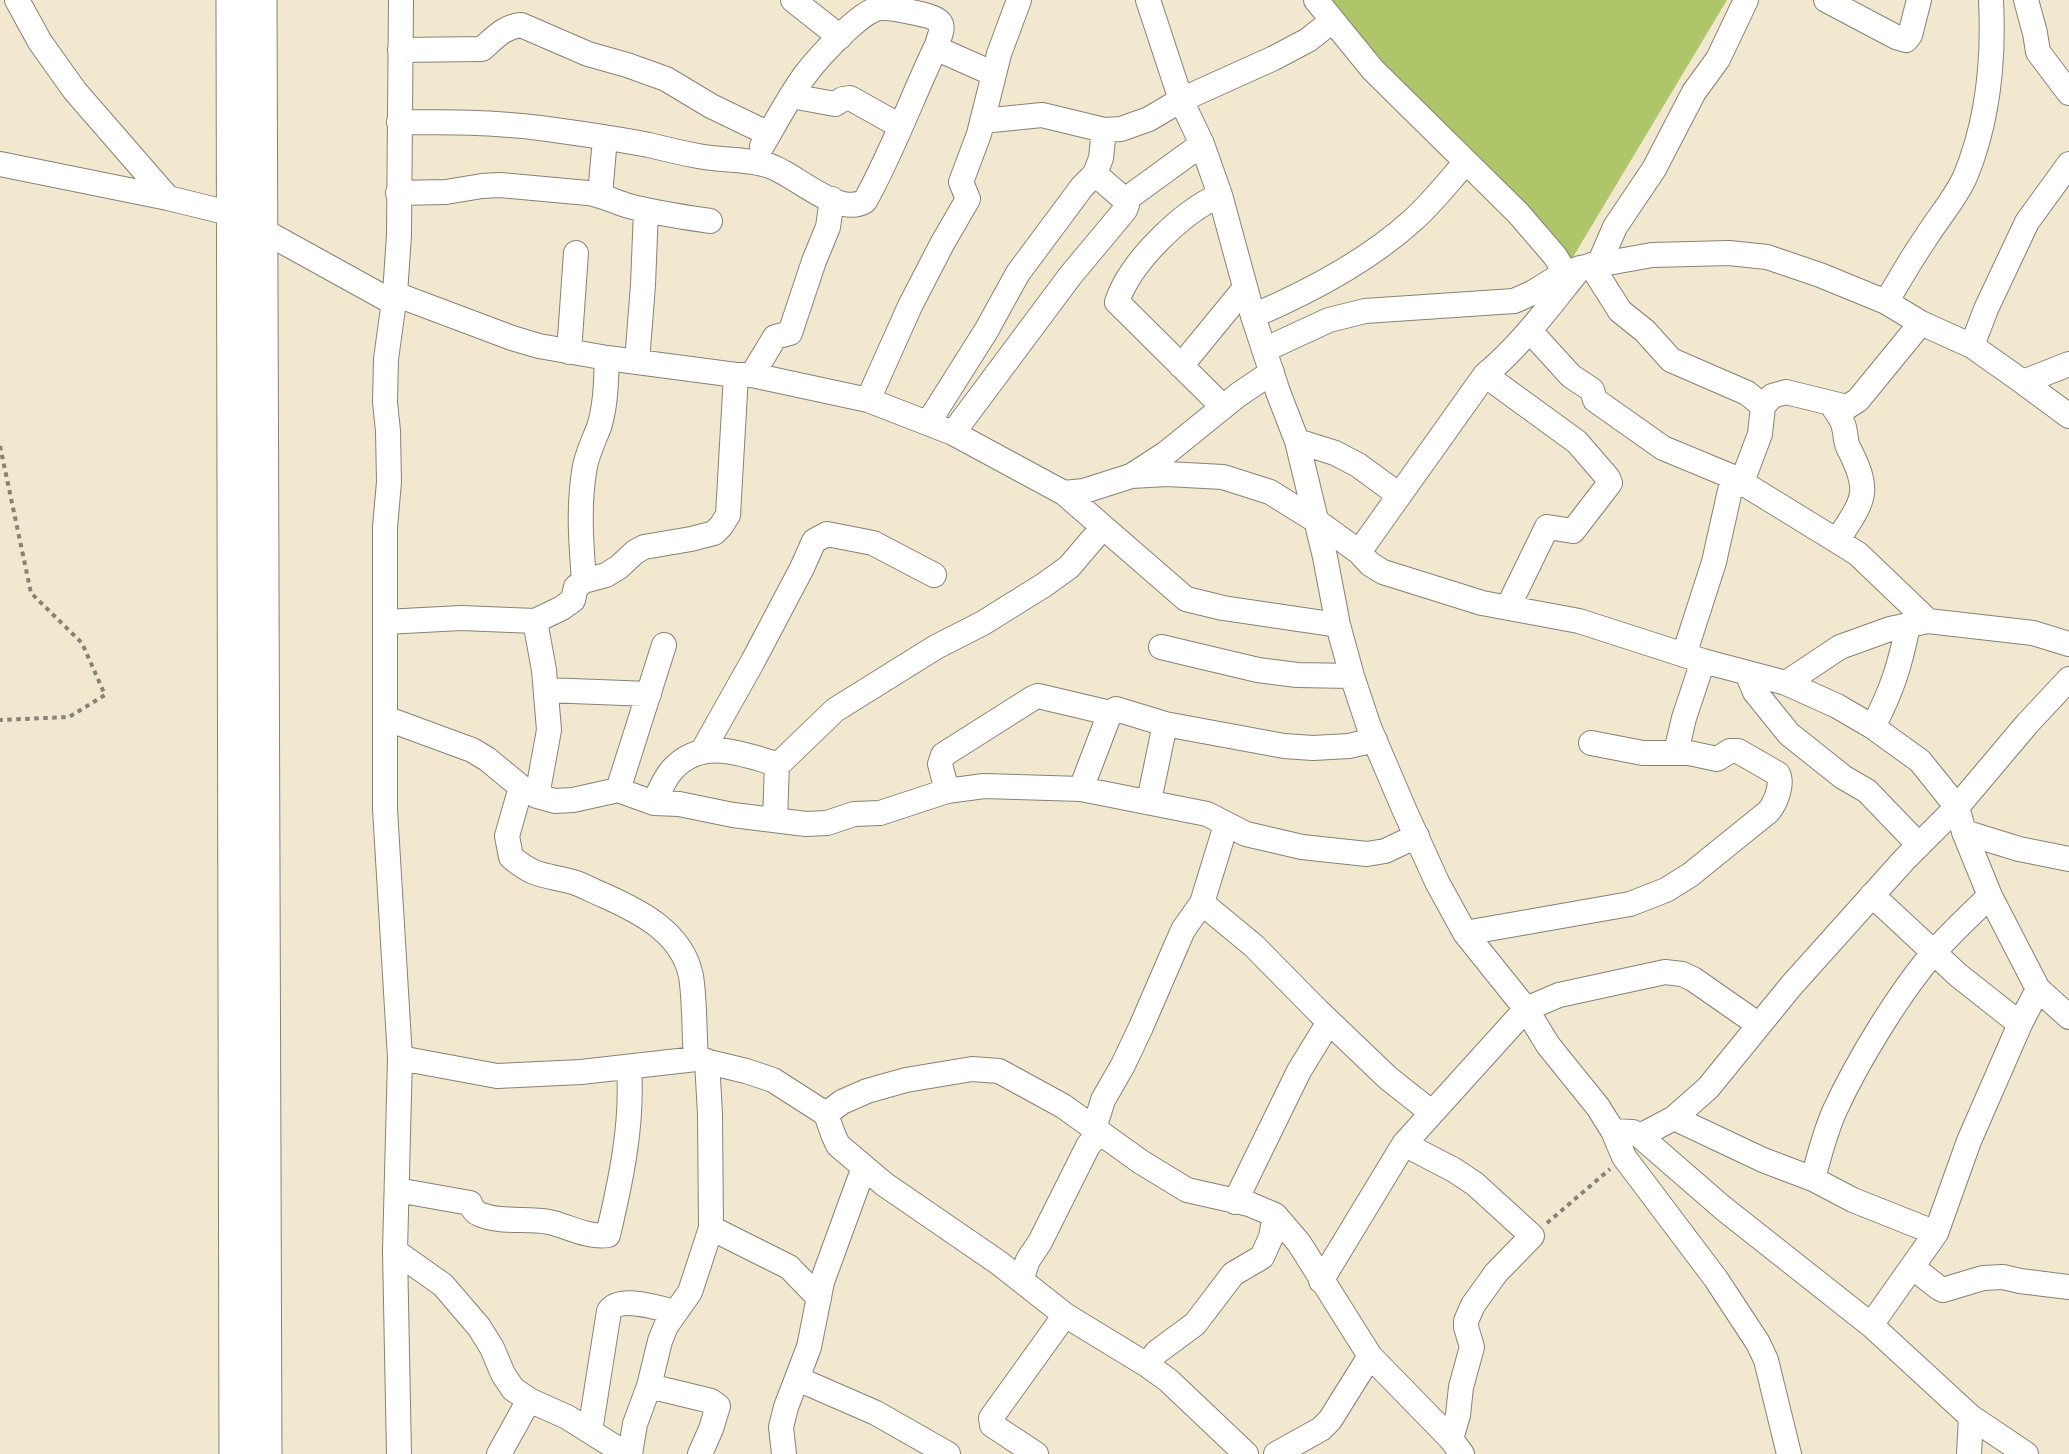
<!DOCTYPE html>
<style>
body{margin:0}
canvas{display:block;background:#f2e8d0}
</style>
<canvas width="2069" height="1454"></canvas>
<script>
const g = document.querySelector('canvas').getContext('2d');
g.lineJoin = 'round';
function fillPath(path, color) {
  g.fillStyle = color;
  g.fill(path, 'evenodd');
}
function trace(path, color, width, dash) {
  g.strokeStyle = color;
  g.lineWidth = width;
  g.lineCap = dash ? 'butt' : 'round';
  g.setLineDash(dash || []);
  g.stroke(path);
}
fillPath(new Path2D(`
 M1322,0h405l-157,262z`), '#afc569');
const street = new Path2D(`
 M17,0l23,42 35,49 93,107
 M793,0l47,37
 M1148,0l33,100 21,44 18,51 33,121 25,76 19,49 28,116 13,68 14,51 17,51 35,82 33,73 28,51 61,76 22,36 50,62 15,24 11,26 92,122 42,64 8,17 23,94
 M1316,0l57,70 145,143 37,43 5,8 1,11
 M1826,0l70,37 10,3 4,-5 9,-35
 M2026,0l9,33 3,19 31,41
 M400,50l82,-1c13,-11 21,-22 39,-24l67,29 39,11 39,14 45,27 58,28
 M791,96l44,8 8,-5 7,-1 50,28
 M982,121l60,-6 62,15 17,-1 28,-10 32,-19 93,-42 34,-18 24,-19
 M399,122c47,0 94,0 141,6 37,5 73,10 109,17 16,4 33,8 49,11 24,5 49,2 72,10 25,8 69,52 95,35 28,-50 47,-104 72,-156
 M762,146c14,-24 27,-49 43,-71 12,-16 56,-65 75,-67 15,-1 30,4 45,7 23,6 17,13 12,30l3,5 54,24
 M0,164l168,34 65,16 161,89
 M398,193l48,-1 36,-6 18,-1 88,8c15,2 27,9 41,13 26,7 54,11 81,15
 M600,195l5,-57
 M1220,195c-38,17 -90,67 -103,107l106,105
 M1125,200l77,-56
 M1599,264l16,-37 39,-58 40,-77 24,-33 28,-59
 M1591,265l29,46 25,20 26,29 76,33 16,13 -3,28 -18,48
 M395,294l117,44 27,8 68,12 129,17h16l116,25 85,33 111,60 20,-2 47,-15 34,-22 73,-59 34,-23
 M1886,302c13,-21 25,-43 39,-63 13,-21 30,-40 40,-62 23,-55 29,-118 26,-177
 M1253,316c56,-24 115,-55 160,-96 19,-17 36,-39 53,-58
 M1530,331l41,45 21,14 3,10 68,48 70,29 109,67 16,10 70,67
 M1972,346l14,-37 41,-87 42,-58
 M1264,350l65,-30 36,-9 149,-10 18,-8 29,-18 19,-7 72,-13 77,-2 38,4 53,18 66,27 35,21 51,23 51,36 46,-18
 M569,352l7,-99
 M637,362l6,-77 3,-75
 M1181,366l64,-78
 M752,375l23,-38 15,-4 24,-72 14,-34 4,-28
 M1485,375l92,67 31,36 2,5 -37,48 -26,-4 -39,80
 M2023,382l46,34
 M868,400l42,-94 32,-62 26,-45 -7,-17 18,-48 20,-80 20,-54
 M1831,404c4,6 10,13 12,20 3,8 2,16 5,23 24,46 16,52 -11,94
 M1763,406l9,-10 14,-4 61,15 11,-7 63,-77
 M928,423l58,-92 32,-58 64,-86 13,-13
 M953,433l117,-157 55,-66 2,-5 -2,-5 -30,-26 6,-16 3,-28
 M1297,441l38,12 23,12 41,30
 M1131,476l36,-2 56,3 47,15 45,28 44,32 11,12 13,8 99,31 97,18 124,40 83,22 51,23 36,21 47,34 37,46 7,25 26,64 48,93 31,28
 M1064,493l122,106 37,9 115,17
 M1359,552l126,-177c36,-30 63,-67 92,-103
 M584,581c-3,-39 -6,-76 1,-115 3,-14 9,-26 14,-39 7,-22 7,-46 8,-69
 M535,621l9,49 5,60 -12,66
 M385,622l76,-4 74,3 27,-13 11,-8 3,-13 8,-6 22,-6 13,-8 16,-15 9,-5 47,-8 23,-6 7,-7 7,-11 8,-140
 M1161,647l97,23 39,5 55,1
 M1684,655l30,-93 19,-85
 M1747,673l8,19 34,42 54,43 24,14 52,54
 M1786,683l54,-36 50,-18 38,-8 105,12 36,11
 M546,690l103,4
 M385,718l87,32 15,9 34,28 16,9 18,5 18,-1 45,-10 36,13 25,1 54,11 73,9 21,-1 27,-9 26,-1 67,-22 37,-5 97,3 126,25 39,20 56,13 65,7 18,-3 32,-15
 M1873,727c19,-37 27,-61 35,-102
 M703,750l50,-89 49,-93 12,-27 13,-7 46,9 61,32
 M1676,752l8,-34 19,-57
 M521,787l-14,49 4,21c25,21 33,17 62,25 10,3 20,9 30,13 36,16 79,37 88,81 4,25 3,57 5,83
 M1081,789l29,-76 6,-4 49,15 119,22 29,2 36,-2 26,-6
 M618,790l46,-145
 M947,791l-7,-27 3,-9 90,-57 5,-2 72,17
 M1149,801l16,-77
 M654,803c5,-11 10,-24 18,-33 30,-33 69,-16 105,-6l4,-2 54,-52 101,-63 47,-24 61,-38 25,-18 34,-40
 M775,820l2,-56
 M1964,832l55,17 50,10
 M1872,895l86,80 62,49
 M1202,903l52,43 64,65 70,67 43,34
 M1465,933l165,-29 36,-14 24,-15 78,-63c8,-9 15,-28 10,-38l-40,-23h-8l-13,8 -28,-6h-46l-52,-10
 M400,1058l97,18 84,-4 115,-13 50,12 27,9 53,34 16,-12 25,-11 39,-11 66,-11 27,2 64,35 78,56 46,28 62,14 26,11 24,28 71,113 81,83 11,15
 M826,1114l7,20 5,11 46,39 115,79 66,52 82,50 21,15 78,74
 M1674,1118l89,42 50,19 40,21 83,33
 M1094,1129l9,-29 20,-35 18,-38 42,-97 19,-27 24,-78
 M1613,1131l20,1 7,4 34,-18 34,-30 83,-102 113,-126 53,-53 70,-83 42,-45
 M1640,1136l83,72 148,117 100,92 55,37
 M1404,1144l50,26 21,14 57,52 -36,37 -23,32 -7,16v6l6,20 -11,40 -3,28 -7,24
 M1813,1179c6,-23 12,-47 22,-69 23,-50 64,-117 100,-159 17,-19 36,-37 55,-55
 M397,1190l73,13c2,5 4,9 9,11 21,9 47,4 70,8 19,4 38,16 59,13 13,-55 25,-111 21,-168
 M1235,1202l64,-131 30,-49
 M711,1228l78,39 30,31
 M395,1251l48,34 36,42 13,21 11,26 10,15 16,11 38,17 59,37
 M1912,1267l27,21 4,2 40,-12 20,-1 17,4 49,6
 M1021,1280l7,-20 12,-18 48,-96 11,-14
 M1321,1281l83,-137 122,-135 33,-14 106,-23 17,2 11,5 66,46
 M1871,1325l65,-92 33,-92 51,-117 18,-35
 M1147,1365l10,-13 38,-28 38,-50 29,-17 9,-20 4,-22
 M798,1379l78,34 72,41
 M649,1386l62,15 7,5 -7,23 -11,25
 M590,1431l19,-120c11,-16 49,-3 66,1
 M399,1454l-4,-203 5,-193 -15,-249v-282l4,-45 -1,-51 -3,-29 1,-43 9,-65 4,-59 2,-235
 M499,1454l30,-54
 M630,1454l5,-30 14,-38 11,-45 6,-15 24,-34 21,-64 -1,-114 -3,-53
 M784,1454l-3,-27 5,-20 23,-60 13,-65 42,-115
 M1036,1454l-44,-29 -1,-7 74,-103
 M1276,1454l45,-25 9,-9 40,-64
 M1969,1454l2,-37`);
const primary = new Path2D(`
 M233,0l3,1454
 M260,0l5,1454`);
trace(street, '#878276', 26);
trace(primary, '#878276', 35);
trace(new Path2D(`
 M0,446l31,147 51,50 23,52 -36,22 -69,3
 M1547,1223l63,-54`), '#878276', 4, [4.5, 4.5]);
trace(street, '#fff', 24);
trace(primary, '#fff', 33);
</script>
